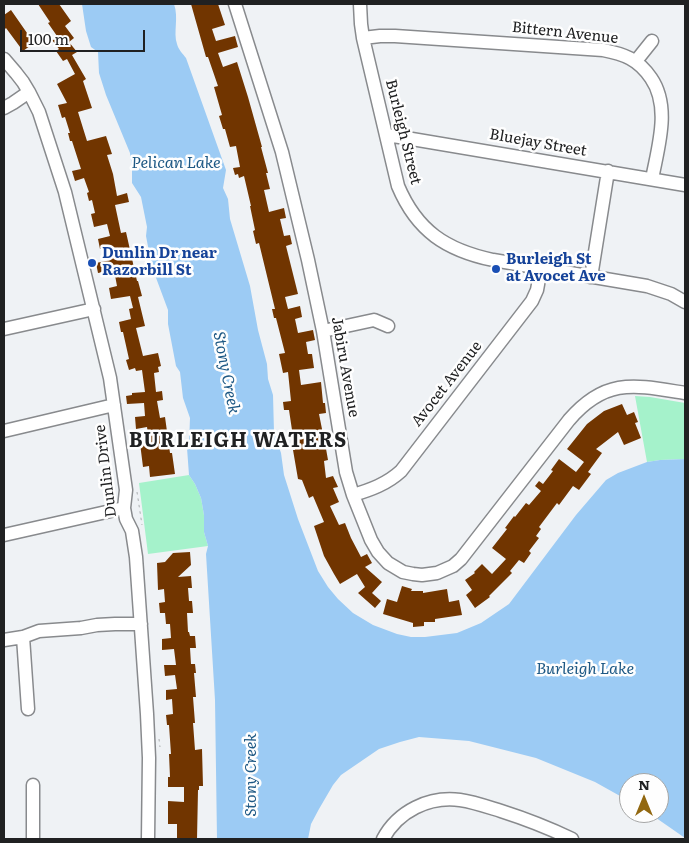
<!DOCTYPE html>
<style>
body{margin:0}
#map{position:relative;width:689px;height:843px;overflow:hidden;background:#eff2f5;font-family:Literata,serif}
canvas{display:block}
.frame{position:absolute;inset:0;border:5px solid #202122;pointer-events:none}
.north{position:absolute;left:619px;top:773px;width:50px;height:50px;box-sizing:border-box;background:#fefefe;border:1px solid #a5a6a6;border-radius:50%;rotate:0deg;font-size:14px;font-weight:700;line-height:20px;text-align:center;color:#202122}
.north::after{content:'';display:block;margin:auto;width:18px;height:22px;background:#926811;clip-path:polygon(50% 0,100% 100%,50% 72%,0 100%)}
.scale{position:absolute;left:20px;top:30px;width:125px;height:22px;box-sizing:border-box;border:2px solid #202122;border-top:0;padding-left:6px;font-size:15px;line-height:18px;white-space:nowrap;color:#202122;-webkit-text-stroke:4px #fefefe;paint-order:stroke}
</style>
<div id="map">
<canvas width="689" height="843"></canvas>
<div class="frame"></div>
<div class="north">N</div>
<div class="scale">100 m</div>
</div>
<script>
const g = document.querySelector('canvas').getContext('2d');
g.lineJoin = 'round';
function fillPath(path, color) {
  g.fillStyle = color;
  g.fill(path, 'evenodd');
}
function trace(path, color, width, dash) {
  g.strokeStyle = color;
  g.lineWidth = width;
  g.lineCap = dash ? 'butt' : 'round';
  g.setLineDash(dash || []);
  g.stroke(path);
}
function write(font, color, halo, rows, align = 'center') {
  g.font = font + ' Literata,serif';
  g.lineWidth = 5;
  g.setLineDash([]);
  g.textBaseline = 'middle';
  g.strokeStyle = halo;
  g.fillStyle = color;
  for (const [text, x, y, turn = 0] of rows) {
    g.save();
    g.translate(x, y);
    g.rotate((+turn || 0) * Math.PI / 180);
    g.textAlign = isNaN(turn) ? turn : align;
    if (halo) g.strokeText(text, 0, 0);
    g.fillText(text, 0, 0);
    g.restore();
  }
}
fillPath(new Path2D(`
 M635,396l15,1 35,6v56l-25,1 -13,2z
 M189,475l6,9 6,14 3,17v17l4,14 -60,8 -9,-71z`), '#a5f2cb');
fillPath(new Path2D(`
 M82,4h92c5,14 -1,28 3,40 1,5 6,10 9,14l40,112 -3,18 5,11 2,20 20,67 8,44 9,34 1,15 5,16 1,37 7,21 3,22 14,44 20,52 10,16 10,12 15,14 20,12 24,9 14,3h14l32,-4 24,-10 28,-19 67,-89 30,-35 12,-7 29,-11 13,-2 25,-1v379l-36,-25h10v-30h-30v18l-34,-19 -59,-24 -67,-17 -50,-4 -19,5 -21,7 -38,26 -8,10 -14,24 -8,15 -3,15h-91l-2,-139 -9,-146 2,-8 -4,-14v-17l-3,-17 -6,-14 -6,-9 -2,-27 2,-4 1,-26 -7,-20 -3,-26 -4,-6 -8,-42v-14l-16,-43 -6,-31 1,-9 -6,-30 -9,-14v-15l-2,-15 -24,-58 -7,-22 -1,-21 -7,-5 -5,-16z`), '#9ccbf4');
fillPath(new Path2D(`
 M38,4h21l12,17 -6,5 9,12 -5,4 8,10 -5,3 14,24 -3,2 9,27 -14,4 9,29 19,-5 6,18 -5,1 6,19 4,22 10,-3 2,9 -14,3 6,28 5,-1 11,49h1l4,15 -4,1 7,29 -9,2 7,28 15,-3 3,13 -3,1 1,5 -5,1 2,19 6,-1 1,9 -6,1 3,17 5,-1 5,36h2l3,21 -25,3 -1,-11 -6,1 -3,-24 9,-2 -2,-14 -11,2 -1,-12 10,-1 -1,-13 -17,1 -1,-8 6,-1v-2l13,-1 -3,-22 -6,1 -1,-3 -6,2 -3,-10 3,-1 -6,-27h-2l-2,-10 12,-3 -2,-10 4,-1 -3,-12 -19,3 -2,-11 8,-2 -3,-16 -16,3 -2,-10 15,-3 -3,-13 -8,2 -2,-10 12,-3 -3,-12 -13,3 -3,-13 4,-1 -3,-13 -3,1 -2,-8 2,-1 -5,-14 -9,3 -3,-10 9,-2 -9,-28h-2l-2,-8h2l-5,-16 -3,1 -4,-13 9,-2 -10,-19 18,-10 -8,-15 -4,2 -7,-10 3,-2 -7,-9 5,-4 -9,-13 2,-1z
 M191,4h27l7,21 -13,4 4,12 19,-5 3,11 -20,6 5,14 14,-5 11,35 14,50h-1l7,26h-2l4,16 -6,1 5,22 15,-4 2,10 -6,1 4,17 6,-1 2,9 -6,2 12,48 -13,3 3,12 12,-3 2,11 -7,2 3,14 15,-3 2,10 -9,2 2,12h4l2,14 -15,2 2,15 20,-3 2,21h2l1,10 -7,1 3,15v3h7l1,10 -5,1 3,17 -4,1 2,17 7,-2 5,11 -5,1 6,14 -9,4 9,19 6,-2 6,15 10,19 6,-3 5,9 -7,4 17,15 -10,11 9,8 -6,7 -17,-15 7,-6 -8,-13 -17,10 -6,-10 -10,-18 -10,-30 10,-4 -11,-26 -4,2 -7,-18 -4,-1 -5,-29h2l-6,-40h-5l-1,-8 8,-1 -3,-29 -5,1 -4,-19 6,-1 -9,-35h-2l-2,-9h3l-16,-66 -3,1 -3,-13 2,-1 -5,-24h1l-7,-30 -5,2 -1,-4 -3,1 -2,-7 7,-1 -4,-21 -6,1 -5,-18h-2l-4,-13 3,-1 -8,-28 4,-1 -10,-29h-2z
 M11,10l23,33 -11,8 -17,-23 -2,2v-15z
 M622,404l5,11 7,-3 4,10 -3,1 6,15 -17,7 -6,-13 -22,17 6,4 -14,19 3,2 -12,16 -6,-4 -14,19 -2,-2 -18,24 2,2 -5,7 3,2 -10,13 2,2 -7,10 -5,-3 -9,11 2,2 -23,23 1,1 -15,11 -9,-13 6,-5 -7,-10 10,-7 -1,-1 8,-8 10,10 14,-15 -14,-11 15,-19 -2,-1 9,-12 1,1 11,-14 3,2 12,-14 -6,-5 4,-5 4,3 10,-13 -2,-1 8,-11 17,13 8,-10 -17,-13 20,-25 17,-13z
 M190,552l1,13 -13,12 13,-1 1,12h-4l1,13h3l1,12h-6l1,19h1l1,4h5l1,12h-6l1,16h4l1,9h-2l2,24h-3l2,26h-2l2,27 7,-1 1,37h-4v4h-1l-1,49h-20v-15h-9v-23l16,1v-15h-16v-10h2l-1,-23h2l-2,-29h-2l-1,-10 7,-1 -1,-15 -6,1v-10l11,-1 -2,-14 -10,1 -1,-11h12l-2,-16 -12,1v-11l9,-1 -1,-14h-4l-1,-11h-5l-1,-10 6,-1 -1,-13 -6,1 -1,-27 8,-1 8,-9z
 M402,586l10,3 -1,2h12v2l24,-4 2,13 10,-2 3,15 -27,4v3h-11v4l-11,1v-4l-30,-9 4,-15 10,3z`), '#713500');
const minor = new Path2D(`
 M235,4l47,148 26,108 15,71 23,141 7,23 18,45 7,12 10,11 15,9 10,2 9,1 15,-2 16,-7 8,-7 108,-139c37,-43 66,-35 116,-27
 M360,4l1,20 2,14 35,148c19,45 48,64 95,74l154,26 24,8 14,8
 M363,38l17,-2h15l208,14c21,4 35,9 48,28 20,29 7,69 1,101
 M4,59l12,14 7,9 6,10 10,20 26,80 45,186 16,112 -2,18 2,11 6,12 4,26 11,157 2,44 -1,81
 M636,61l16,-20
 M4,108l9,-5 16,-11
 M386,135l20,3 279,47
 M591,277l17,-106
 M4,329l90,-20
 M323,331l51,-11 14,6
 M4,431l110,-26
 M353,495c17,-5 34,-11 48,-24l131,-170 5,-11 4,-22
 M4,535l120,-27
 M23,637l5,72
 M4,640l19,-3 16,-6 42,-3 16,-3 18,-1h26
 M33,839v-54
 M383,839c15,-28 46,-43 77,-39 14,2 28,7 41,11 25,8 48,17 71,28`);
trace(minor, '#888a8d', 15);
trace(new Path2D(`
 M137,492l5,33
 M159,739l1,8`), '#aaadaf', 1, [2.5, 4]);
trace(minor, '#fff', 12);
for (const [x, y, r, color] of [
 [92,263,5,"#1a4fb4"],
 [496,269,5,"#1a4fb4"]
]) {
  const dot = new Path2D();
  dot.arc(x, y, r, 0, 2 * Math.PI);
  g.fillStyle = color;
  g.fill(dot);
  trace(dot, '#fefefe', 2);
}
write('15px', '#202122', '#fefefe', [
 ["Bittern Avenue",565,33,6],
 ["Burleigh Street",403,132,76],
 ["Bluejay Street",538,143,10],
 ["Jabiru Avenue",345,367,80],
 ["Avocet Avenue",447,384,-52],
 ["Dunlin Drive",106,471,-97]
]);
write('bold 15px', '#164399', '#fefefe', [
 ["Dunlin Dr near",102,254],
 ["Razorbill St",102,271],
 ["Burleigh St",506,260],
 ["at Avocet Ave",506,277]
], 'left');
write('italic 16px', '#1d5884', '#fefefe', [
 ["Pelican Lake",176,163],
 ["Stony Creek",226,373,79],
 ["Burleigh Lake",585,669],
 ["Stony Creek",251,775,-90]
]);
g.letterSpacing = '1px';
write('bold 20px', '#202122', '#fefefe', [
 ["BURLEIGH WATERS",238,441]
]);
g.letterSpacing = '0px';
</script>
